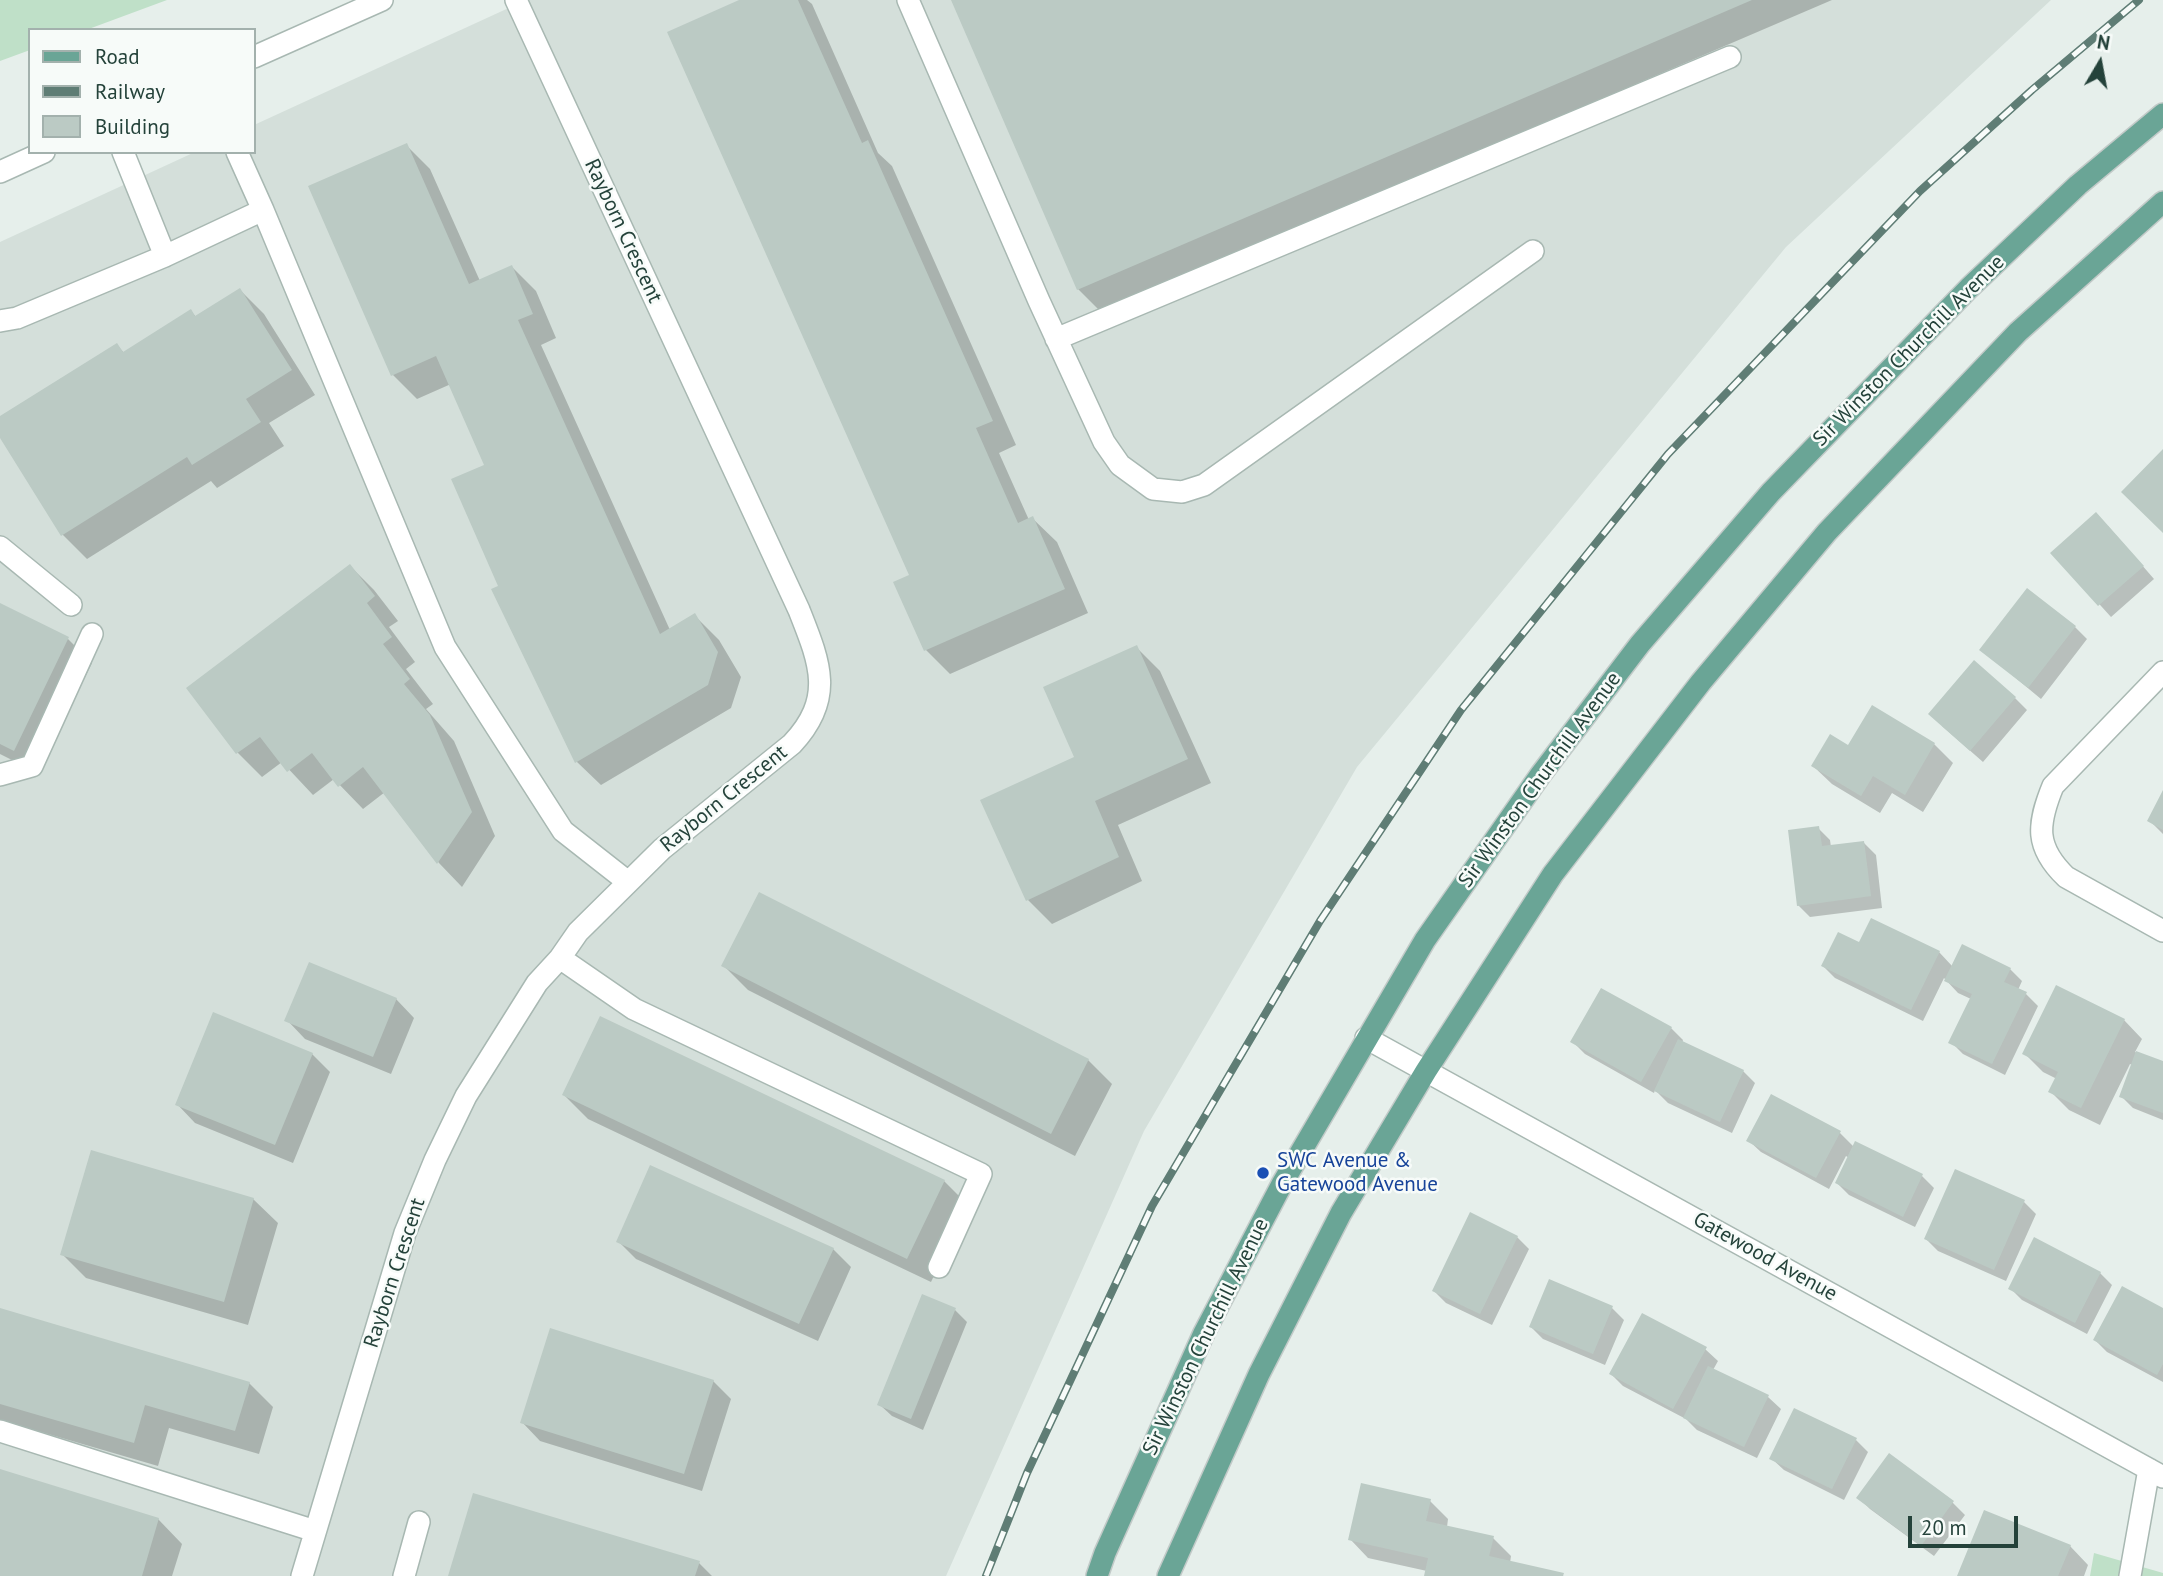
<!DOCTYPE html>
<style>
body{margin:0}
#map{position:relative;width:2163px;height:1576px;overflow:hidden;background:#e6efeb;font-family:"PT Sans",sans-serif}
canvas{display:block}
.legend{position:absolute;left:28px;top:28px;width:228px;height:126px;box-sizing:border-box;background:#f7fbf9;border:2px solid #a3b1ad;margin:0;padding:9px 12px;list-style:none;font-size:21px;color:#24423a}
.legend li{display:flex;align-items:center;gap:14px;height:35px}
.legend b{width:35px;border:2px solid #a3b1ad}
.north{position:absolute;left:2065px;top:28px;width:70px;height:70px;-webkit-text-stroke:5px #f7fbf9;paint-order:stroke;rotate:10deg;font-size:19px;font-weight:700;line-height:28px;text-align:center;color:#24423a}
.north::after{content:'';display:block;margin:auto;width:24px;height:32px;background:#24423a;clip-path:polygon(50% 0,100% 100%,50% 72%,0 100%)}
.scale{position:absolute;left:1908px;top:1516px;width:110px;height:32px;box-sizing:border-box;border:4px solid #24423a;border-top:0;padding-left:9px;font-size:21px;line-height:24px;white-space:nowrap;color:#24423a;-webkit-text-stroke:5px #f7fbf9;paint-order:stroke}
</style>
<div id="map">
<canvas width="2163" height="1576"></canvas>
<ul class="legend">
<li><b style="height:9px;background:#6aa596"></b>Road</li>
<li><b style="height:9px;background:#5f7d75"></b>Railway</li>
<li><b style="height:19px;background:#bbcac4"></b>Building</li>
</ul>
<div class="north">N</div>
<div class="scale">20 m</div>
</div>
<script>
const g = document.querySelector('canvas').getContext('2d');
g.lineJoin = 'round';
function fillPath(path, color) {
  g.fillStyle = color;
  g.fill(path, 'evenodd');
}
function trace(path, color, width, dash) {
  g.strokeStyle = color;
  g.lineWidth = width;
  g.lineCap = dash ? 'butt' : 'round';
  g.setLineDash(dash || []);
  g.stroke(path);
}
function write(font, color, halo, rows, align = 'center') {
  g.font = font + ' "PT Sans",sans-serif';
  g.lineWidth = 5;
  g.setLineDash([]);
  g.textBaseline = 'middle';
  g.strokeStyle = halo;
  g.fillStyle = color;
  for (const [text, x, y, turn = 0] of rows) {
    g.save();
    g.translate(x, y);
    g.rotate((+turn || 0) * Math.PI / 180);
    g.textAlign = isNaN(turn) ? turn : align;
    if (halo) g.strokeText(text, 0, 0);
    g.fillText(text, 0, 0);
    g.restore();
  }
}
fillPath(new Path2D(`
 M526,0h1525l-265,247 -429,520 -213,364 -198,445h-946v-1334l195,-90h59v-27z`), '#d4dfda');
fillPath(new Path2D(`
 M0,0h167l-81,30h-56v20l-30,11z
 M2094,1553l69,20v3h-73z`), '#bfe0c8');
fillPath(new Path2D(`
 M743,0h64l5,4 66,149 14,13 124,279 -17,8 30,67 3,-2 25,24 31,71 -138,61 -24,-24 -30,-67 16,-7z
 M952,0h880l-730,313 -24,-24z
 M406,145l24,24 50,112 32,-14 24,24 20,47 -15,7 129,285 25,-14 24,24 22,37 -10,31 -130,77 -24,-23 -77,-175 -14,-121 -35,-82 -34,15 -24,-24z
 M240,290l24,24 51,81 -46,28 15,23 -67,42 -6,-7 -124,78 -24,-24 -63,-100v-17l117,-73 7,8 67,-42 5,6z
 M2108,526l46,53 -43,38 -58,-64z
 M350,566l24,24 24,31 -9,6 26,35 -9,7 27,35 -7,5 28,32 41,95 -33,51 -23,-24 -54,-71 -22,17 -29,-30 -21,16 -31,-33 -20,15 -24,-24 -50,-65z
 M0,605l68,34 24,24 -54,110 -38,-19z
 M2075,627l12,12 -46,60 -59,-49z
 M1136,647l24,24 51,112 -93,42 24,56 -90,43 -24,-24 48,-143z
 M2015,698l12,12 -44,52 -41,-36z
 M1873,708l61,36 19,19 -30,49 -31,-19 -12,20 -48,-29 -19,-18 36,-18z
 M2163,794v40l-14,-14z
 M1818,828l12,12 1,7 33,-4 12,12 6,53 -72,9 -12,-12z
 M1860,945l79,7 14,15 57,2 12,12 -4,9 8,4 12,12 -33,69 -42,-21 -12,-12 20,-43 -13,-6 -14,-15 -21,43 -88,-43 -12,-12z
 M724,966l364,94 24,24 -37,72 -327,-166z
 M396,999l18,19 -23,56 -86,-35 -18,-19z
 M2124,1020l18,19 -7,13 28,11v57l-30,-12 -12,-12 11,-31 -2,-1 -30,61 -31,-15 -18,-18 6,-13 -14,-7 -19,-19z
 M1671,1028l12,12 -1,3 61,28 12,12 -23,50 -64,-30 -13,-13 -1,3 -69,-39 -12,-12z
 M312,1054l18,18 -37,91 -98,-40 -18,-19z
 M564,1095l380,86 24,24 -37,77 -343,-163z
 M1840,1133l14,14 2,-4 66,33 12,12 -19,39 -66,-32 -12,-12 12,-25 -3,-2 -17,33 -68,-37 -13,-12z
 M1956,1172l68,30 12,12 -30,67 -68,-30 -12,-12z
 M253,1199l25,24 -30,102 -162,-47 -24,-24z
 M1517,1237l12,12 -37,76 -46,-22 -12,-12z
 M618,1241l215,8 18,18 -33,74 -182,-82z
 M2100,1273l12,12 -25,49 -65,-34 -12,-12z
 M923,1297l32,13 12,12 -44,108 -31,-14 -13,-12z
 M1612,1308l12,12 -19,45 -62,-26 -12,-12z
 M0,1310l249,73 24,24 -14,47 -90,-26 -11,38 -158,-46z
 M2163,1310v72l-56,-30 -12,-12z
 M1705,1349l13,12 -5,9 55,27 13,12 -24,49 -60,-28 -11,-11 -63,-33 -12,-12z
 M713,1381l18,18 -29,92 -162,-50 -18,-19z
 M1856,1440l12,12 -24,48 -60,-30 -13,-12z
 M1889,1455l64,48 12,12 -31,41 -64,-47 -12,-12z
 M0,1471l158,48 24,25 -10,32h-172z
 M1430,1501l18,18 -1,8 46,11 18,18 -1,7 54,13h-138l1,-5 -59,-13 -18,-19z
 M2070,1546l18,19 -4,11h-125z
 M699,1563l13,13h-262z`), '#0003');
fillPath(new Path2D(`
 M739,0h59l64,143 6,-3 125,281 -17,7 42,95 15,-7 32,73 -141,62 -31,-69 16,-7 -242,-543z
 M951,0h801l-675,290z
 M407,143l62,141 43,-19 21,49 -15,6 142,314 35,-21 23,39 -10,33 -133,78 -84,-174 7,-3 -47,-107 33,-14 -48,-109 -45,20 -83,-190z
 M240,288l52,82 -46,29 15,23 -69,43 -5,-8 -126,79 -61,-98v-22l117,-73 6,9 68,-43 4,7z
 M2163,449v84l-42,-41z
 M2096,512l48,54 -46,40 -48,-53z
 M350,564l25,32 -8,7 25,34 -9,7 27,35 -6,5 26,31 42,97 -35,52 -74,-97 -25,20 -26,-34 -25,19 -27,-35 -24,17 -50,-66z
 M2027,588l49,38 -48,62 -49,-38z
 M0,603l69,34 -55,114 -14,-7z
 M1137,645l51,114 -93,42 24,56 -93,44 -46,-101 94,-43 -31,-70z
 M1974,660l42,37 -46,54 -42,-37z
 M1872,705l63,38 -30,52 -32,-19 -12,20 -50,-30 19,-32 18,11z
 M2163,790v40l-16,-9z
 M1819,826l3,20 42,-5 7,55 -74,10 -9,-76z
 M759,892l330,167 -38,75 -330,-168z
 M1871,918l69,33 -29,59 -90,-44 17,-34 21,10z
 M1962,944l49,24 -7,14 23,10 -35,72 -44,-21 24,-49 -28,-13z
 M309,962l88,36 -24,59 -89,-36z
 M2056,985l69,34 -44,89 -33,-16 10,-20 -36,-18z
 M1601,988l71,39 -31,55 -71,-40z
 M213,1012l100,41 -38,92 -100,-40z
 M600,1016l345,164 -38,79 -345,-164z
 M1678,1039l66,31 -24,52 -66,-31z
 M2136,1051l27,10v52l-44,-16z
 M1771,1094l70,37 -25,47 -70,-37z
 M1855,1141l68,33 -20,43 -68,-34z
 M91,1150l163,48 -30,104 -164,-47z
 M650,1165l184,83 -35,76 -183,-82z
 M1955,1169l70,31 -31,70 -70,-31z
 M1470,1212l48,24 -38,78 -48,-23z
 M2034,1237l67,35 -26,51 -67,-34z
 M1549,1279l64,27 -20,48 -64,-27z
 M2122,1286l41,22v56l-6,11 -64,-35z
 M922,1294l34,14 -45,111 -34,-14z
 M0,1308l250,74 -15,49 -90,-26 -11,38 -134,-39z
 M1642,1313l65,34 -34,62 -64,-35z
 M550,1328l164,52 -30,94 -164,-51z
 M1708,1366l61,29 -25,52 -61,-29z
 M1794,1408l63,30 -25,51 -63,-30z
 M1889,1453l65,48 -33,45 -65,-48z
 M0,1469l159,49 -17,58h-142z
 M1361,1483l70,16 -5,22 68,15 -5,20 75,17 -1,3h-139l4,-18 -80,-18z
 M473,1493l227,68 -5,15h-247z
 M1984,1510l87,35 -13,31h-101z`), '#bbcac4');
const minor = new Path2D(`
 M908,0l131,301 65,141 16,23 33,24 29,3 22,-7 329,-234
 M254,57l128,-57
 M123,152l42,104
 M0,172l44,-20
 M263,210l182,437 118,184 65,51
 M0,321l17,-3 148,-62 98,-46 -26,-58
 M1056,339l674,-282
 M0,547l71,58
 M2163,672l-110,114c-16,39 -18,61 13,91l97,54
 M0,775l32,-9 60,-132
 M560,958l74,51 347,165 -42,93
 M1366,1038l797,439
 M0,1431l315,100
 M302,1576l103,-343 30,-73 31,-64 71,-113 23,-25 18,-26 84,-83 130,-105c43,-46 28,-81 7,-134l-283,-610
 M404,1576l15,-54
 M2130,1576l19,-107`);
const major = new Path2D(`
 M1097,1576l8,-23 99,-220 78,-149 143,-244 116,-166 99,-130 131,-152 198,-204 109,-103 85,-71
 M1168,1576l91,-202 82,-161 85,-142 127,-197 148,-192 126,-150 191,-200 145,-130`);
trace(minor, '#a8b8b2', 24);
trace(major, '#c2cac8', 24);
trace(minor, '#fff', 21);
trace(major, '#6aa596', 21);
const rail = new Path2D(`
 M986,1576l41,-103 125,-267 168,-285 141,-211 207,-256 252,-263 112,-101 107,-90`);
trace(rail, '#5f7d75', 8);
trace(rail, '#f7fbf9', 5, [16]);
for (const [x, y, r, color] of [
 [1263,1173,7,"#1a4fb4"]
]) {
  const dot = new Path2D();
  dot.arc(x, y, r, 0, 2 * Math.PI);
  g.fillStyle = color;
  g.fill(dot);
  trace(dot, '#f7fbf9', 2.5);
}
write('21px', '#24423a', '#f7fbf9', [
 ["Rayborn Crescent",623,231,65],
 ["Sir Winston Churchill Avenue",1909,351,-45],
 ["Sir Winston Churchill Avenue",1540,780,-54],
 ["Rayborn Crescent",724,799,-39],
 ["Gatewood Avenue",1765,1257,29],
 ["Rayborn Crescent",395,1273,-72],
 ["Sir Winston Churchill Avenue",1206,1337,-64]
]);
write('21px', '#164399', '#f7fbf9', [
 ["SWC Avenue &",1277,1161],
 ["Gatewood Avenue",1277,1185]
], 'left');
</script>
